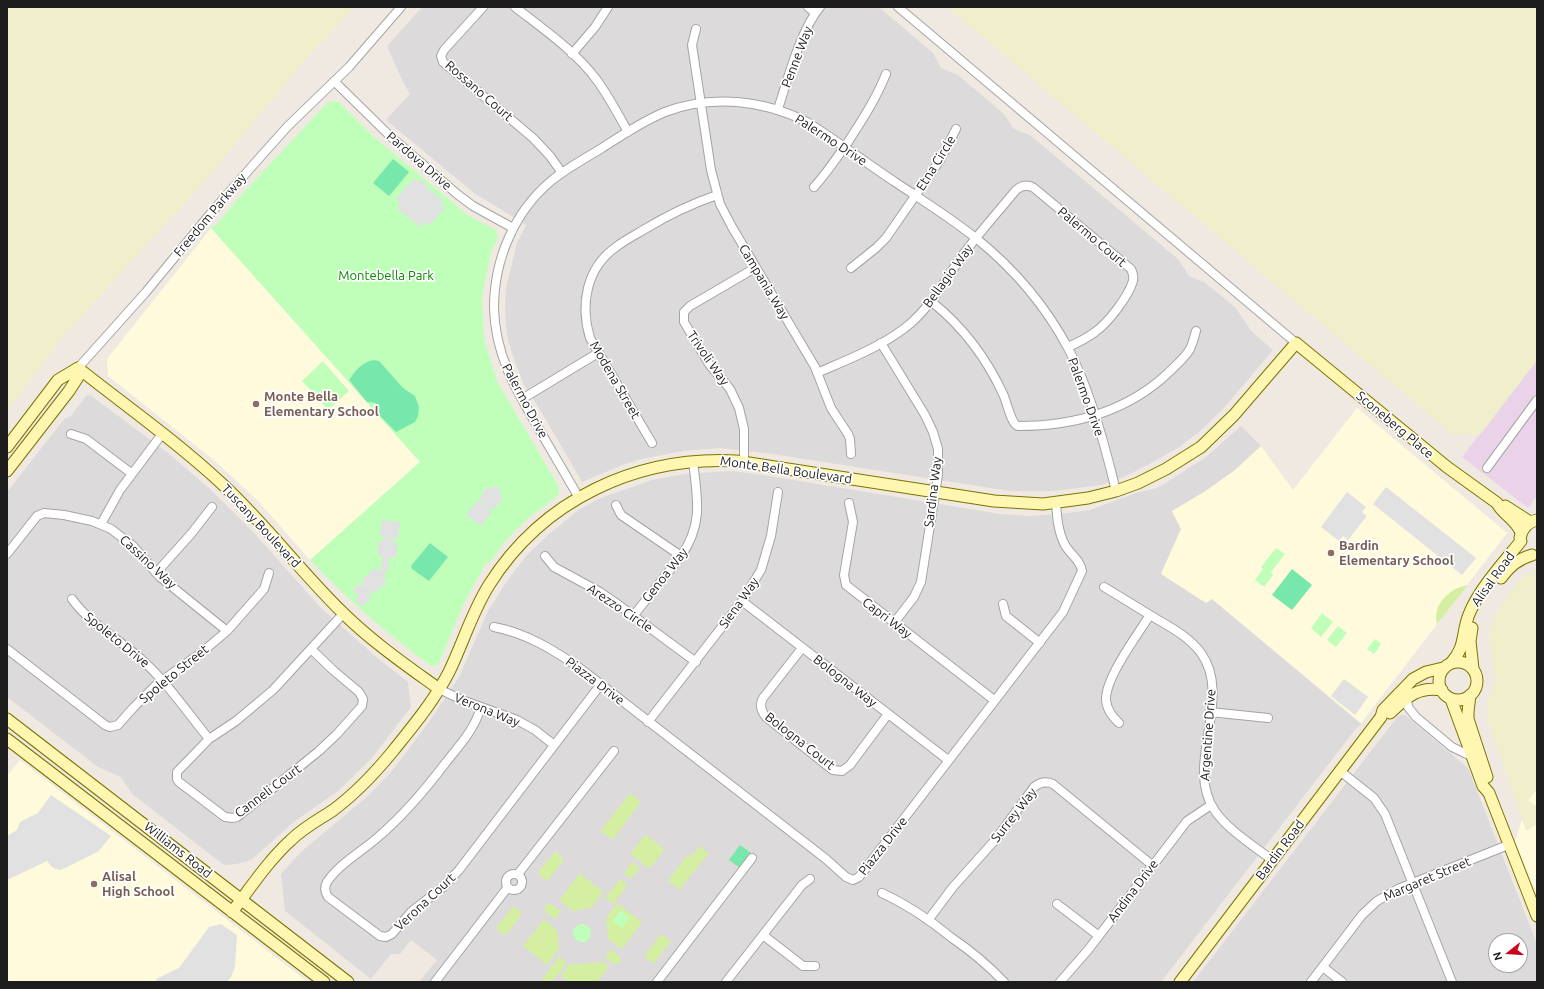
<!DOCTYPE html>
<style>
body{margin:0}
#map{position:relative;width:1544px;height:989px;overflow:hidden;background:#f0e9e2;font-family:Ubuntu,sans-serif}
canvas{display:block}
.frame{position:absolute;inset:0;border:8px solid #1d1d1d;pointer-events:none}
.north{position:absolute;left:1488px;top:933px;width:40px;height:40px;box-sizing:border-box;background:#fff;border:1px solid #a5a5a5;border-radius:50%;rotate:253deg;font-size:11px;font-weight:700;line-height:16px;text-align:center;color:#1d1d1d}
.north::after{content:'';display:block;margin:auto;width:14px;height:18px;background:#cb001e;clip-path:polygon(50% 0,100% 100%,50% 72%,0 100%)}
</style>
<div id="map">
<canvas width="1544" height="989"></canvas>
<div class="frame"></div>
<div class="north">N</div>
</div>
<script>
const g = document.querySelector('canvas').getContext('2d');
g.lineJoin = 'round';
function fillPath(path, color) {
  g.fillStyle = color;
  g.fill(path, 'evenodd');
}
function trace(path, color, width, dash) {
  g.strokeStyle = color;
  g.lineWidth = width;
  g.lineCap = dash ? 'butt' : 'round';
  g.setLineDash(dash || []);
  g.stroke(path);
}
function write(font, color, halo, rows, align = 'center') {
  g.font = font + ' Ubuntu,sans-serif';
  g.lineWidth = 3.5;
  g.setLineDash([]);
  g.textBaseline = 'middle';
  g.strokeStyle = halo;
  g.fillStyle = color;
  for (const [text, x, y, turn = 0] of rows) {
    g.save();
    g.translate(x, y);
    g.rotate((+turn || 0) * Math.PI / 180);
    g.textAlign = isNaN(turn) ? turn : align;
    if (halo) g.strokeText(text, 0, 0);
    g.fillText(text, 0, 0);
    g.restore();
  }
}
fillPath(new Path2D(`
 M422,7h457l54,46 8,15 17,7 46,39 10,15 16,6 149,125 10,16 15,6 31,25 17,25 21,18 -50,59 -24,23 -21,16 -25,14 -29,15 -22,8 -49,6h-43l-238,-37 -52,-6 -37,3 -42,8 -19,6 -40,17 -40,-69 -18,-28 -9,-23 -7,-22 -2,-15 -1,-21 1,-16 11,-45 9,-18 -52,-32 -88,-73 24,-26 -8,-14 -15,-34z
 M90,395l78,58 43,37 44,44 66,74 54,48 33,26 3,25 -40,52 -33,32 -43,30 -44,39 -14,4 -13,1 -92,-71 -11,-17 -23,-10 -91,-70v-205l58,-74 5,-1 16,-21z
 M1241,426l20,20 -27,25 -30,21 -32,19 9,18 -20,45 51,25 149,125 -7,7 -193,251h-742l18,-22 -26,-20 -11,14h-9l-20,25 -86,-68 -4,-37 21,-23 66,-55 24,-25 37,-49 30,-45 29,-66 21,-33 17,-22 22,-21 29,-24 21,-12 54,-19 32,-6 47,-3 32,4 237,39 29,2 40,-3 21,-3 46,-17 18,-4 10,-5 42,-27z
 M1402,715h3l7,6 56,47 69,176v38h-344l205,-266zM1496,941h24v24h-24z`), '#dcdada');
fillPath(new Path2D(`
 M1537,360v136l-9,12 -66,-51z`), '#ead3e9');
fillPath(new Path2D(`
 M211,228l209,234 -110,98 -51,-58 -44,-41 -107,-85 -1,-17z
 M1357,408l150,125 -146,190 -149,-124 -6,4 -45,-29 20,-45 -9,-18 32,-19 30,-21 27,-25 32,44z
 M20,760l57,44 231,178h-301v-206z
 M1537,789v106l-22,-53 13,-42z`), '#fffadc');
fillPath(new Path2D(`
 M7,7h347l-49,53 -95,115 -149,164 -54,72z
 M947,7h590v353l-57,75 -28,-1z
 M1537,571v218l-9,11 9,7v17l-11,7 -39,-115 1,-16 8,-19 -7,-43 4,-19 10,-17 19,-24z`), '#f1eecb');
fillPath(new Path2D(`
 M1468,585l-31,39c-5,-20 13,-36 31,-39z
 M630,793l10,8v2l-27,36h-2l-9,-7 -1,-2z
 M644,836h3l16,12v3l-12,16 -3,1 -16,-13 -1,-2z
 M700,846l7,6 1,2 -29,36 -10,-8v-3l18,-23 6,-1z
 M556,852l7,6 1,2 -16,20h-2l-7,-5 -1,-3 16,-19z
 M632,862l8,6 -9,11 -7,-6z
 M580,873l23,19 -12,16 -19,3 -13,-11z
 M620,879l6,5 1,2 -14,18 -8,-6z
 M617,903l25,19 -20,27 -14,-10 -2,-21z
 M547,904h4l10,7 -6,8 -10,-7v-4z
 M513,906l8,6v3l-15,20h-2l-8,-7z
 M544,919l13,11 2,19 -12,16 -24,-19z
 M661,934l9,6v2l-16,21h-2l-7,-6v-2z
 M611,949l8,7 2,5 -3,3 -6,-1 -7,-6z
 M559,957l8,6 -15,19h-12z
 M604,962l5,5 -12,15h-29l-7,-6 8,-11z`), '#d4efa2');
fillPath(new Path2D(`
 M338,101l36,36 95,79 27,14 2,8 -7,14 -9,44 2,43 13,42 62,106 -1,9 -30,22 -22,22 -16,22 -4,1 -21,38 -27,64 -7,1c-44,-32 -84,-67 -121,-106l110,-98 -210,-235 6,-2 26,-31 86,-92z
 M323,361l26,30 -21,19 -26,-29z
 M1276,548l9,6 -14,18 2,3 -9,12 -9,-7 8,-11 -2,-2z
 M1322,613l11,9 -12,15 -10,-9z
 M1338,626l9,7 -11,14 -9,-7z
 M1375,639l6,5 -7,10 -7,-5z
 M621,910l9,8 -8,10 -10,-7z
 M573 933a9 9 0 1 1 18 0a9 9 0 1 1-18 0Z`), '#bfffba');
fillPath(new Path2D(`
 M393,159l16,13 -20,24 -16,-13z
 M373,360l6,1 24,27 12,8 4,11 -1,9 -3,6 -19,10 -20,-20v-9l-9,-1 -18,-22c7,-10 12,-17 24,-20z
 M430,543l18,14 -19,24 -17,-12 -1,-3z
 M1292,569l20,16 -20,25 -20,-15z
 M740,845l11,8 -11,15 -11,-8z`), '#78e7ac');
fillPath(new Path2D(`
 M414,178l4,4 2,-3 7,6 -1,2 17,13 -3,3 5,5 -16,18 -5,-4 -4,5 -23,-19 3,-5 -4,-4z
 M488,486l4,3 4,-3 6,5 -3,3 4,4 -9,12 -3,-4 -2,3 3,3 -11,14 -15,-11 11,-14 4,2 2,-2 -4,-3z
 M1386,487l90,71 -14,17 -89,-71z
 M1347,492l19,15 -4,5 5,4 -19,24 -5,-4 -4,5 -18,-14z
 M382,520l18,2 -2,17 -5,-1 -1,4 6,1 -2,15 -6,-1 -2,12 -5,8 4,4 -12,12 -4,-3 -2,3 4,3 -11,11 -7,-7 3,-4 -5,-6 6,-7 4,4 2,-2 -4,-4 13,-13 3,3 4,-3 2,-12 -6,-1 2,-15 5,1v-4l-4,-1z
 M1344,679l24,18 -13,18 -24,-19z
 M51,795l60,41 -12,15 -32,16 -7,3 -7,-2 -6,-7 -40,19v-27l1,-4 -1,-3v-10l10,-6 3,-8 18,-9z
 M221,924l16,11 -2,32 -4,10 -4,5h-70l-1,-3 23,-11 30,-41z`), '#e1e1e1');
const street = new Path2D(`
 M483,7l-39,43 -3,6 2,6 90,76 17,18 12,17
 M515,7c28,22 59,43 81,72 12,16 22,35 32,53
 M808,7l7,6
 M898,7l398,336
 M696,29l-4,16 19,125 9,34 12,23 83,140 16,41 17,26 2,5 1,15
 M572,54l23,-27 13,-20
 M334,81l56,55 67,58 16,12 40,22
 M778,109c10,-30 22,-78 42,-102
 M814,187c13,-14 23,-30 34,-45 14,-22 28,-43 38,-68
 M851,268l25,-20 10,-10 54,-78 16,-31
 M932,302c31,25 54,55 71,92 4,8 8,30 15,32 56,0 108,-14 149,-52 8,-8 18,-16 23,-25 3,-6 4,-12 6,-18
 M881,343l44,72 8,17 5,17v26l-17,107 -7,15 -20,26
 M78,368l68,-76 65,-79 51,-58 26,-29 61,-59 52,-60
 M817,373c32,-14 67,-27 94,-50 22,-20 34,-43 51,-67 17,-23 36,-44 54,-66 6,-5 12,-6 18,-2l97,81c2,4 3,7 2,12 -5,16 -25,42 -38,51 -9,7 -18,11 -27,15
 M522,399l76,-46
 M71,434l15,5 45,34
 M652,443l-62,-105c-10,-33 -4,-70 26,-91 9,-7 19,-12 29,-18 23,-14 46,-25 72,-34
 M744,462v-33l-5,-21 -9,-19 -21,-25 -25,-42v-10l6,-6 65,-38
 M1487,468l50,-68
 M579,498c-13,-23 -27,-46 -40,-69 -23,-39 -44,-74 -45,-121 0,-48 20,-96 57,-127 16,-13 33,-22 51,-33 20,-13 41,-27 63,-36 46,-18 99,-12 142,10 30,19 58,40 88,60 27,18 56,36 82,57 37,30 68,66 91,109 22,41 37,97 48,143
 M849,503l4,19 -9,53 2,10 148,115
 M616,505l5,10 60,41
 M101,524l19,-34 42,-56
 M7,554l30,-38 7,-3 20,2 28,6 19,8 22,17 27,31 67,54
 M545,556l9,11 46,25 16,11 80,59
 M156,573l35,-39 21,-27
 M1104,587c17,10 34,21 51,31 17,10 34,19 46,35 33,46 -18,112 14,158 13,19 39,35 57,49
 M72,599c17,24 47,40 69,60 26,23 46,53 68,80
 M742,601l206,159
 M1003,604l3,12 34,27
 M634,615l47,-59c23,-33 16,-58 12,-95
 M494,627c32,6 60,23 87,42l245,190 20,18 7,3 6,-3 204,-265 19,-41c-1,-10 -12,-17 -17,-26 -7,-13 -8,-28 -9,-42
 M802,648l-39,50c-4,7 -2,13 3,19l67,53 9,1 8,-6 38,-51
 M7,649l98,76 5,2 8,-2 15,-17 22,-22 19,-14 27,-19 26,-22 37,-42 5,-16
 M311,649l23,22 25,21 4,7 -1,7 -25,28 -18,17 -82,66 -4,1 -8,-1 -46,-35 -2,-3v-7l32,-33 27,-18 37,-31 70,-76
 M439,689l23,11 55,20 18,10 19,15
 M1407,697l1,10 8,10 36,30 21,10
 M481,707c-6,21 -20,37 -34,54 -21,28 -43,54 -70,77 -16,14 -38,26 -50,44 -3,5 -2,10 1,15l52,39 6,1 6,-3 19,-22 32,-25 16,-17 142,-186
 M1210,712l58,6
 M648,722l94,-121 19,-31 10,-34 7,-44
 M1119,723c-7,-7 -12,-13 -13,-23 -1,-22 32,-66 44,-85
 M1340,771l34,27 11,16 67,168
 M506 882a8 8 0 1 1 16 0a8 8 0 1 1-16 0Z
 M518,874l96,-123
 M882,893c26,12 48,27 70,45 19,13 36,27 52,44
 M1057,904l42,32
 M929,919l24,-32 43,-48 38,-52c6,-5 12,-6 19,-3l99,81
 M763,935l40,31h12
 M1323,967l19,15
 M435,982l73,-95
 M657,982l95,-124
 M726,982l76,-97 8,-6
 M1060,982l28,-32 99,-129 24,-16
 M1311,982l51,-67 15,-14 21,-12 110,-44`);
const secondary = new Path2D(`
 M78,368c48,38 98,73 142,114 44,40 79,88 122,130 29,29 64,53 97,77
 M7,447l51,-67 20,-12
 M7,471l62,-80 9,-14v-9
 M1505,506l25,16
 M1520,538c2,-10 7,-16 17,-18
 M1501,578c9,-12 17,-19 31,-23
 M1472,628l-2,13 3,28
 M1439 681a19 19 0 1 1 38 0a19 19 0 1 1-38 0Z
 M1451,663c16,-17 10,-32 19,-51 10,-24 34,-50 51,-71
 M1470,695l-2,17v7l19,58
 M1451,699l32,87 6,7 48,123
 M1390,713c16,-15 27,-27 52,-23
 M7,719l341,263
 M7,739l317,243
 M232,912c19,-25 36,-51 59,-72 12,-12 27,-20 41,-29 23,-17 43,-38 61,-60 20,-25 41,-50 56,-79 14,-29 23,-60 40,-87 54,-86 148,-129 247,-124l258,40 49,3 45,-6 28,-7 22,-8 28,-14 35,-22 33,-32 62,-72 151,124 50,36c6,12 20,17 24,30
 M1180,982l201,-265 2,-7 30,-31 13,-7 17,-4`);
trace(street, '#a4a4a4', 10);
trace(secondary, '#797400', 13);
trace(street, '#fff', 8);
trace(secondary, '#fff7b1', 11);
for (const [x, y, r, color] of [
 [256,404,4,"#8d6e63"],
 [1331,553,4,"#8d6e63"],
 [94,884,4,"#8d6e63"]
]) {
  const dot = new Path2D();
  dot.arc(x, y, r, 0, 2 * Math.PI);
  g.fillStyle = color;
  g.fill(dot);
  trace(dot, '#fff', 1.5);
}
write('13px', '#1d1d1d', '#fff', [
 ["Penne Way",797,57,-69],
 ["Rossano Court",479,91,41],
 ["Palermo Drive",831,140,33],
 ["Pardova Drive",419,161,41],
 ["Etna Circle",936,163,-58],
 ["Freedom Parkway",210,215,-50],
 ["Palermo Court",1092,237,40],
 ["Bellagio Way",948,276,-54],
 ["Campania Way",764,282,59],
 ["Trivoli Way",708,358,55],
 ["Modena Street",615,380,60],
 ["Palermo Drive",1086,397,70],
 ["Palermo Drive",525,401,62],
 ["Sconeberg Place",1395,425,40],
 ["Monte Bella Boulevard",786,470,8],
 ["Sardina Way",933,492,-83],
 ["Tuscany Boulevard",261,526,47],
 ["Cassino Way",148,562,43],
 ["Genoa Way",665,575,-52],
 ["Alisal Road",1493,579,-54],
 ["Siena Way",739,603,-55],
 ["Arezzo Circle",620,608,34],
 ["Capri Way",887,618,37],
 ["Spoleto Drive",117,640,39],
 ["Spoleto Street",174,674,-39],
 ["Piazza Drive",595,681,37],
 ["Bologna Way",845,681,38],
 ["Verona Way",487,710,22],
 ["Argentine Drive",1208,735,-86],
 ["Bologna Court",800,741,38],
 ["Canneli Court",268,791,-37],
 ["Surrey Way",1014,815,-52],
 ["Piazza Drive",883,846,-52],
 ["Williams Road",178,850,38],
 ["Bardin Road",1280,850,-53],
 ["Margaret Street",1427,879,-23],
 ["Andina Drive",1133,891,-53],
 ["Verona Court",425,902,-43]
]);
write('13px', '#098700', '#fff', [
 ["Montebella Park",386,276]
]);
write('bold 13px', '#785e54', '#fff', [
 ["Monte Bella",264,397],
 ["Elementary School",264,412],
 ["Bardin",1339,546],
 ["Elementary School",1339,561],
 ["Alisal",102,877],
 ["High School",102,892]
], 'left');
</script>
